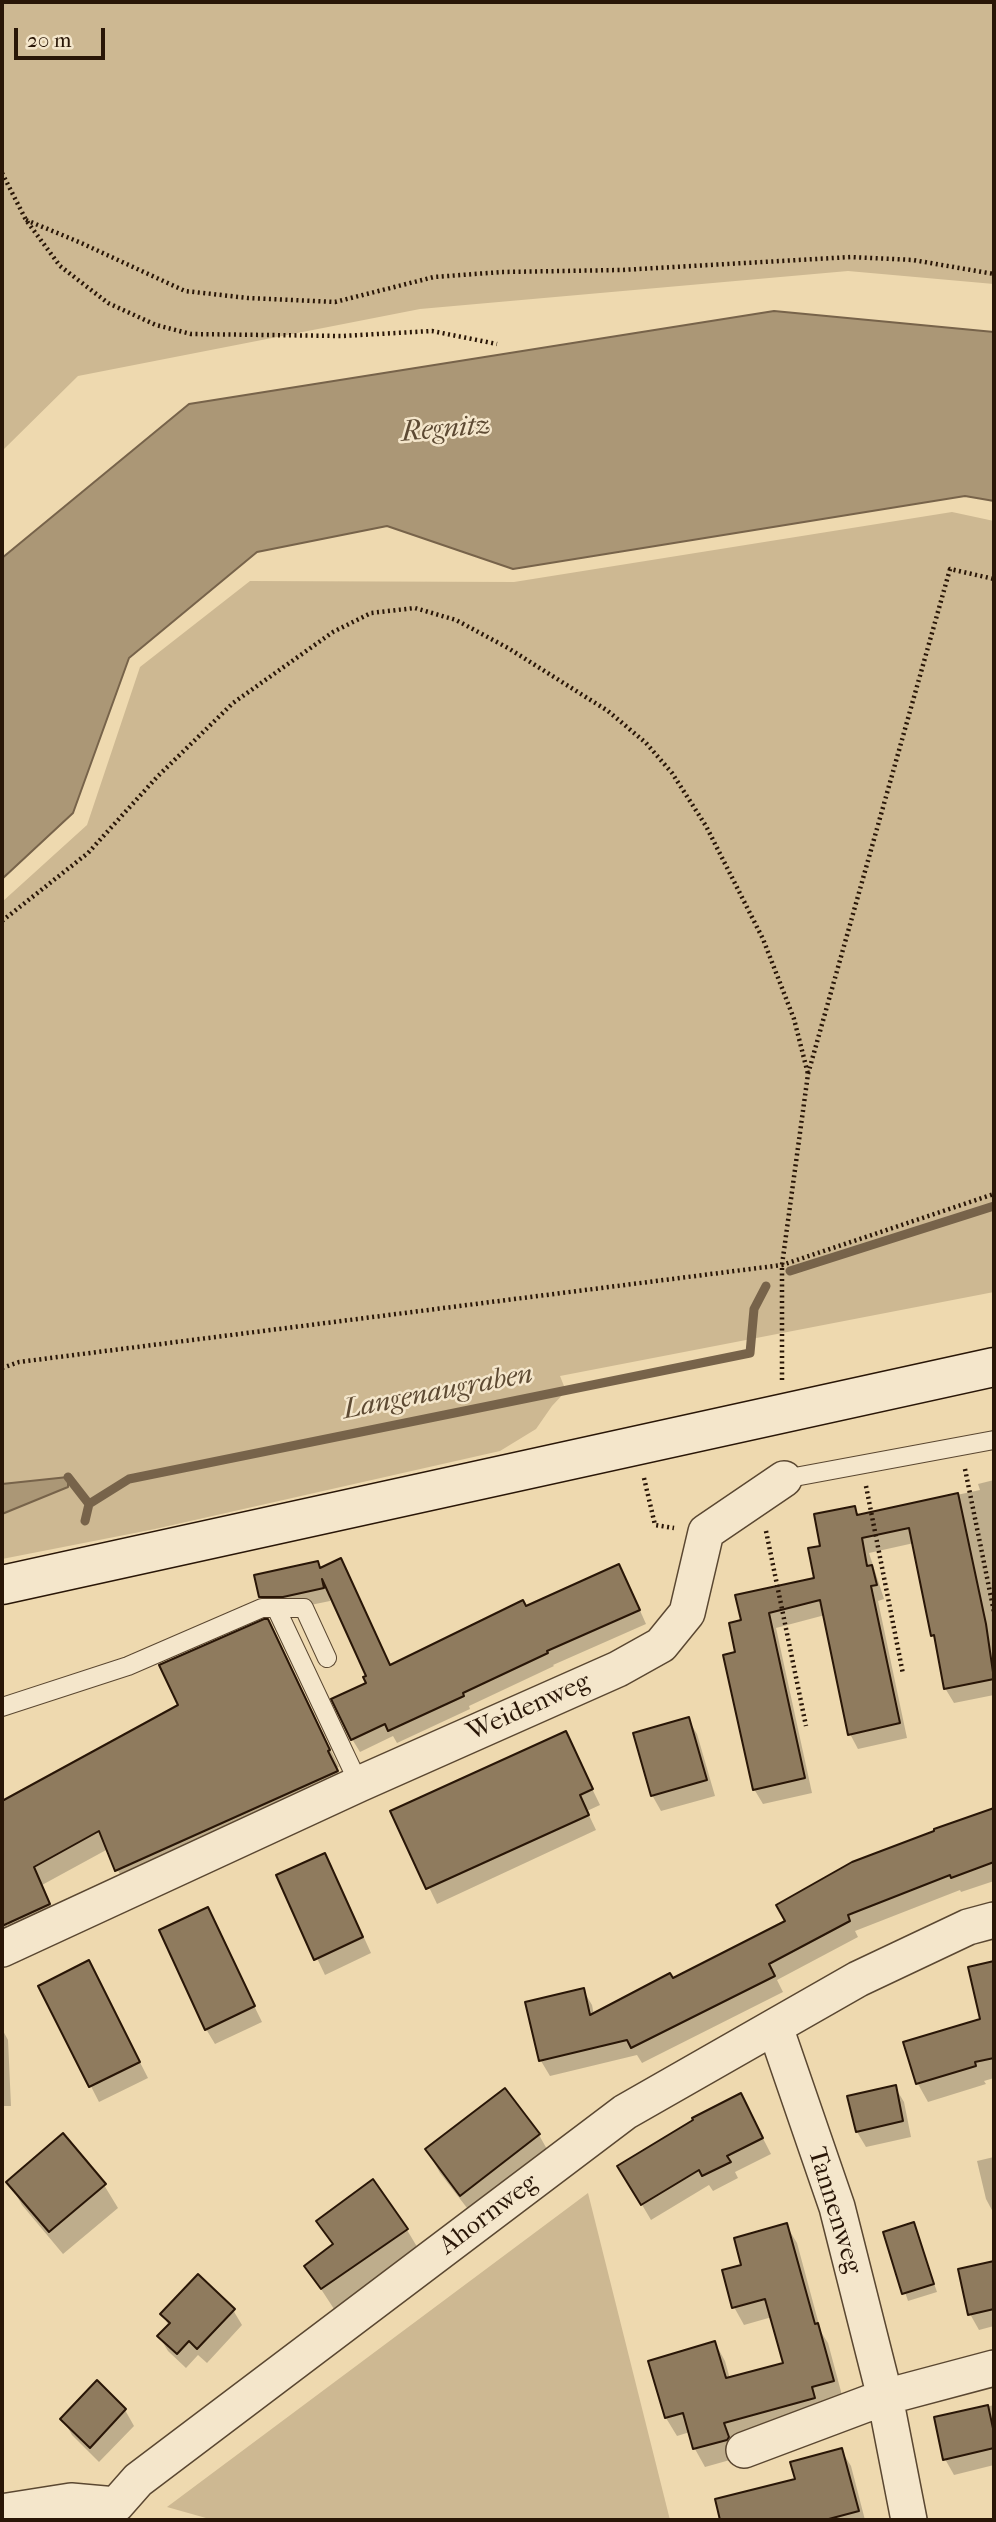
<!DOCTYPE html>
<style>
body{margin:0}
#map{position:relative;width:996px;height:2522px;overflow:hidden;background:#eed9af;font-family:"IM FELL French Canon",serif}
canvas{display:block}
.frame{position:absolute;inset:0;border:4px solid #291607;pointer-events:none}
.scale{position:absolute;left:14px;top:28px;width:91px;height:32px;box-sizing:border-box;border:4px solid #291607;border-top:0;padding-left:9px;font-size:21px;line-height:24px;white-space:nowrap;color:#291607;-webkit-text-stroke:5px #f4e6cb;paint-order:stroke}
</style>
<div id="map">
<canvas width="996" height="2522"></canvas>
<div class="frame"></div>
<div class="scale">20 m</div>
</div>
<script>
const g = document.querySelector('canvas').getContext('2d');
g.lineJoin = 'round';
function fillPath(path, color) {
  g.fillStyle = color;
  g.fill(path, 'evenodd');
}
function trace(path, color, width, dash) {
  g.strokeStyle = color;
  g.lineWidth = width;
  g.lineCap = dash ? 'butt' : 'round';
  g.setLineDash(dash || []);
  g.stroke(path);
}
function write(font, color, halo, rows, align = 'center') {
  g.font = font + ' "IM FELL French Canon",serif';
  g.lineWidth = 5;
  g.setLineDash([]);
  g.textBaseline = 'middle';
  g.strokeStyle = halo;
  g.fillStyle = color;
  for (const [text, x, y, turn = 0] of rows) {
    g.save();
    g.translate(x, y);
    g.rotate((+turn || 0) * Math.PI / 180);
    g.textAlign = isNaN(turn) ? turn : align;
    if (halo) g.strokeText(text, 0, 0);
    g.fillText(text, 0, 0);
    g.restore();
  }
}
fillPath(new Path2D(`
 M2,2h992v282l-146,-13 -428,38 -342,67 -76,75z
 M952,512l42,9v771l-434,84 6,15 -14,15 -16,23 -36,22 -345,78 -153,30v-657l85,-77 53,-158 110,-86 264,1z
 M588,2193l82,327h-457l-46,-13z`), '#cdb892');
const water = new Path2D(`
 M774,311l220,21v169l-29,-5 -452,73 -126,-43 -130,26 -128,106 -56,155 -71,66v-321l187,-154z
 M68,1477v10l-66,27v-30z`);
fillPath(water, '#ab9776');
trace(water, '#77634a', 2);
fillPath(new Path2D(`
 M994,1480v215l-40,8 -9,-15 -31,-145 -45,10 15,46 -6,2 29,137 -49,11 -8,-15 -25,-119 -49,13 36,165 -49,11 -9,-15 -16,-136 5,-32 73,-42 6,-32 33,-39 4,8 121,-26 -2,-6z
 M341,1561l49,106 136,-59 100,-29 20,45 -93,41 1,1 -85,40 1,3 -73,34 -4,-7 -33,16 -8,-13 16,-62 -39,-83 1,7 -39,8 -23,1 -7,-13 56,-34 4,7z
 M277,1639l62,128 -3,1 10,21 -220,98 -18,-38 -66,36 17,37 -42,19 -10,-18v22l-5,2v-143l178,-99z
 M688,1719l9,15 18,62 -54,15 -9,-16z
 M565,1733l35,72 -13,6 9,19 -159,74 -44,-92z
 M994,1810v71l-33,11 -1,-2 -105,41 3,6 -81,43 6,12 -141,71 -5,-8 -87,21 -9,-15 -14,-58 56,-13 9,15 2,10 79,-34 114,-59 149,-92z
 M333,1870l38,83 -46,22 -47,-99z
 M207,1909l55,113 -47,22 -9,-15z
 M994,1962v116l-10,3 2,3 -58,18 -10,-18 -13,-41 77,-23 -12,-52z
 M97,1978l51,100 -49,24 -59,-115z
 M2,2029l6,11 3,66h-9z
 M895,2087l9,15 7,35 -45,10 -9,-15z
 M505,2090l34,45 13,23 -78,59 -34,-44 -13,-23z
 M749,2111l22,43 -36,18 3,6 -25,13 -4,-6 -58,35 -32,-54z
 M994,2157v57l-8,-15 -9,-38z
 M9,2182l95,3 14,23 -55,46 -41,-49z
 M319,2221l88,9 12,20 -85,59 -28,-43 27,-20z
 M786,2225l11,18 24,89 7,11 15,56 -106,59 -32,9 -10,-18 -5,-17 -13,4 -11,-18 49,-75 10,18 5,18 55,-15 -13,-47 -28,8 -10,-18 9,-41z
 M914,2225l23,67 -29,9 -23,-68z
 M994,2263v63l-15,4 -9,-16 -10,-43z
 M233,2310l9,15 -35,38 -9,-8 -12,13 -18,-17 -9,-15 10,-10 -7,-12z
 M994,2405v60l-40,10 -9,-16 -9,-40z
 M125,2410l9,16 -35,36 -27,-27 -9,-16z
 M841,2450l10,16 14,54h-143l-5,-19 80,-21z`), '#0003');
trace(new Path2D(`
 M790,1271l204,-65
 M68,1477l21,27
 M85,1521l4,-17 40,-25 621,-126 4,-44 12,-23`), '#77634a', 9);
const building = new Path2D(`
 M958,1493l28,131 8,55 -50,10 -10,-54 -3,1 -22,-108 -47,10 5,28 5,-1 5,20 -6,1 29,137 -52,12 -28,-135 -51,13 36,165 -52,12 -30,-135 12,-3 -6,-29 12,-3 -6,-25 79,-17 -6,-30 12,-2 -6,-32 41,-8 2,9z
 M341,1558l49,107 133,-65 3,6 93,-42 21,46 -93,41 1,2 -85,40 1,3 -76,35 -3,-7 -34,16 -20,-41 35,-16 -3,-6 3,-1 -44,-97 2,9 -41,9h-24l-5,-22 64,-14 2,7z
 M264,1619h4l62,131 -2,1 10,20 -223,100 -16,-40 -65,36 16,37 -48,22v-125l176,-96 -19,-40z
 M689,1717l18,63 -56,16 -18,-63z
 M566,1731l27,58 -13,6 9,20 -163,74 -36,-78z
 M994,1808v54l-43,16 -1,-3 -102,40 2,6 -81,43 6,12 -144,72 -4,-8 -88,21 -14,-59 59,-14 6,27 80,-42 3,5 112,-57 -9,-16 76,-43 82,-31v-2z
 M325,1853l38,84 -49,23 -38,-85z
 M208,1907l47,99 -50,24 -46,-100z
 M89,1960l51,102 -51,25 -51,-101z
 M994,1961v97l-19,4 1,4 -60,18 -13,-42 77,-23 -12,-52z
 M896,2085l7,36 -47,11 -9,-36z
 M505,2088l35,46 -80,62 -35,-47z
 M741,2093l22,45 -36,18 4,6 -29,14 -3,-6 -58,35 -24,-39 76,-46 -1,-2z
 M63,2133l43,51 -57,48 -43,-50z
 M373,2179l35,50 -87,60 -17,-23 29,-22 -17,-23z
 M914,2222l20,62 -32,10 -19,-62z
 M787,2223l28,101 3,-1 16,58 -22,6 3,11 -91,25 5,14 -2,3 -34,9 -10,-36 -18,5 -17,-57 67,-20 11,37 57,-15 -18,-64 -33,9 -10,-38 19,-5 -7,-27z
 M994,2261v48l-26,6 -10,-46z
 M198,2274l37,35 -38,40 -8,-8 -12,13 -20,-18 13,-13 -10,-9z
 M97,2380l29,29 -36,39 -30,-29z
 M988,2405l6,28v15l-51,12 -9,-43z
 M842,2448l17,63 -34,9h-105l-5,-21 80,-20 -5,-17z`);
fillPath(building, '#8f7b5e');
trace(building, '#291607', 2);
const lane = new Path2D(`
 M784,1479l210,-39
 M276,1608l83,176
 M2,1707l126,-41 134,-58h42l23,50`);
const street = new Path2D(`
 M2,1949l357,-165 259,-115 43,-24 26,-32 19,-81 78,-53
 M775,2027l62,180 48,190 24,123
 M744,2450l141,-53 109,-29
 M2,2512l69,-11 45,4 22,-25 487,-368 233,-133 110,-52 26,-7`);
const secondary = new Path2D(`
 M2,1585l992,-218`);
trace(lane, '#5a4731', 20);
trace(street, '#5a4731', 38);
trace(secondary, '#291607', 41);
trace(new Path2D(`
 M2,173l24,47 34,46 48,37 48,22 35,9 151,2 90,-5 65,13
 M26,220l53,22 106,49 63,7 87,4 99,-25 68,-5 119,-2 230,-13 62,3 81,14
 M2,921l86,-68 69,-76 76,-74 100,-71 38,-19 44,-5 41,12 52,28 100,63 38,32 26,30 34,53 57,113 31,80 14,55
 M2,1368l17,-6 763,-97 212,-71
 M782,1380v-115l26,-191 142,-505 44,10
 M965,1469l29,143
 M644,1478l11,47 19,3
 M866,1486l37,188
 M766,1531l40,195`), '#291607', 4.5, [2, 3.5]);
trace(lane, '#f4e6cb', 18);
trace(street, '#f4e6cb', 35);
trace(secondary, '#f4e6cb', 38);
write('26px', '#291607', '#f4e6cb', [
 ["Weidenweg",529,1708,-24],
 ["Tannenweg",834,2211,73],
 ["Ahornweg",489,2215,-37]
]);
write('italic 28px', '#5d4a33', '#f4e6cb', [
 ["Regnitz",446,430,-5],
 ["Langenaugraben",438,1393,-11]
]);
</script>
